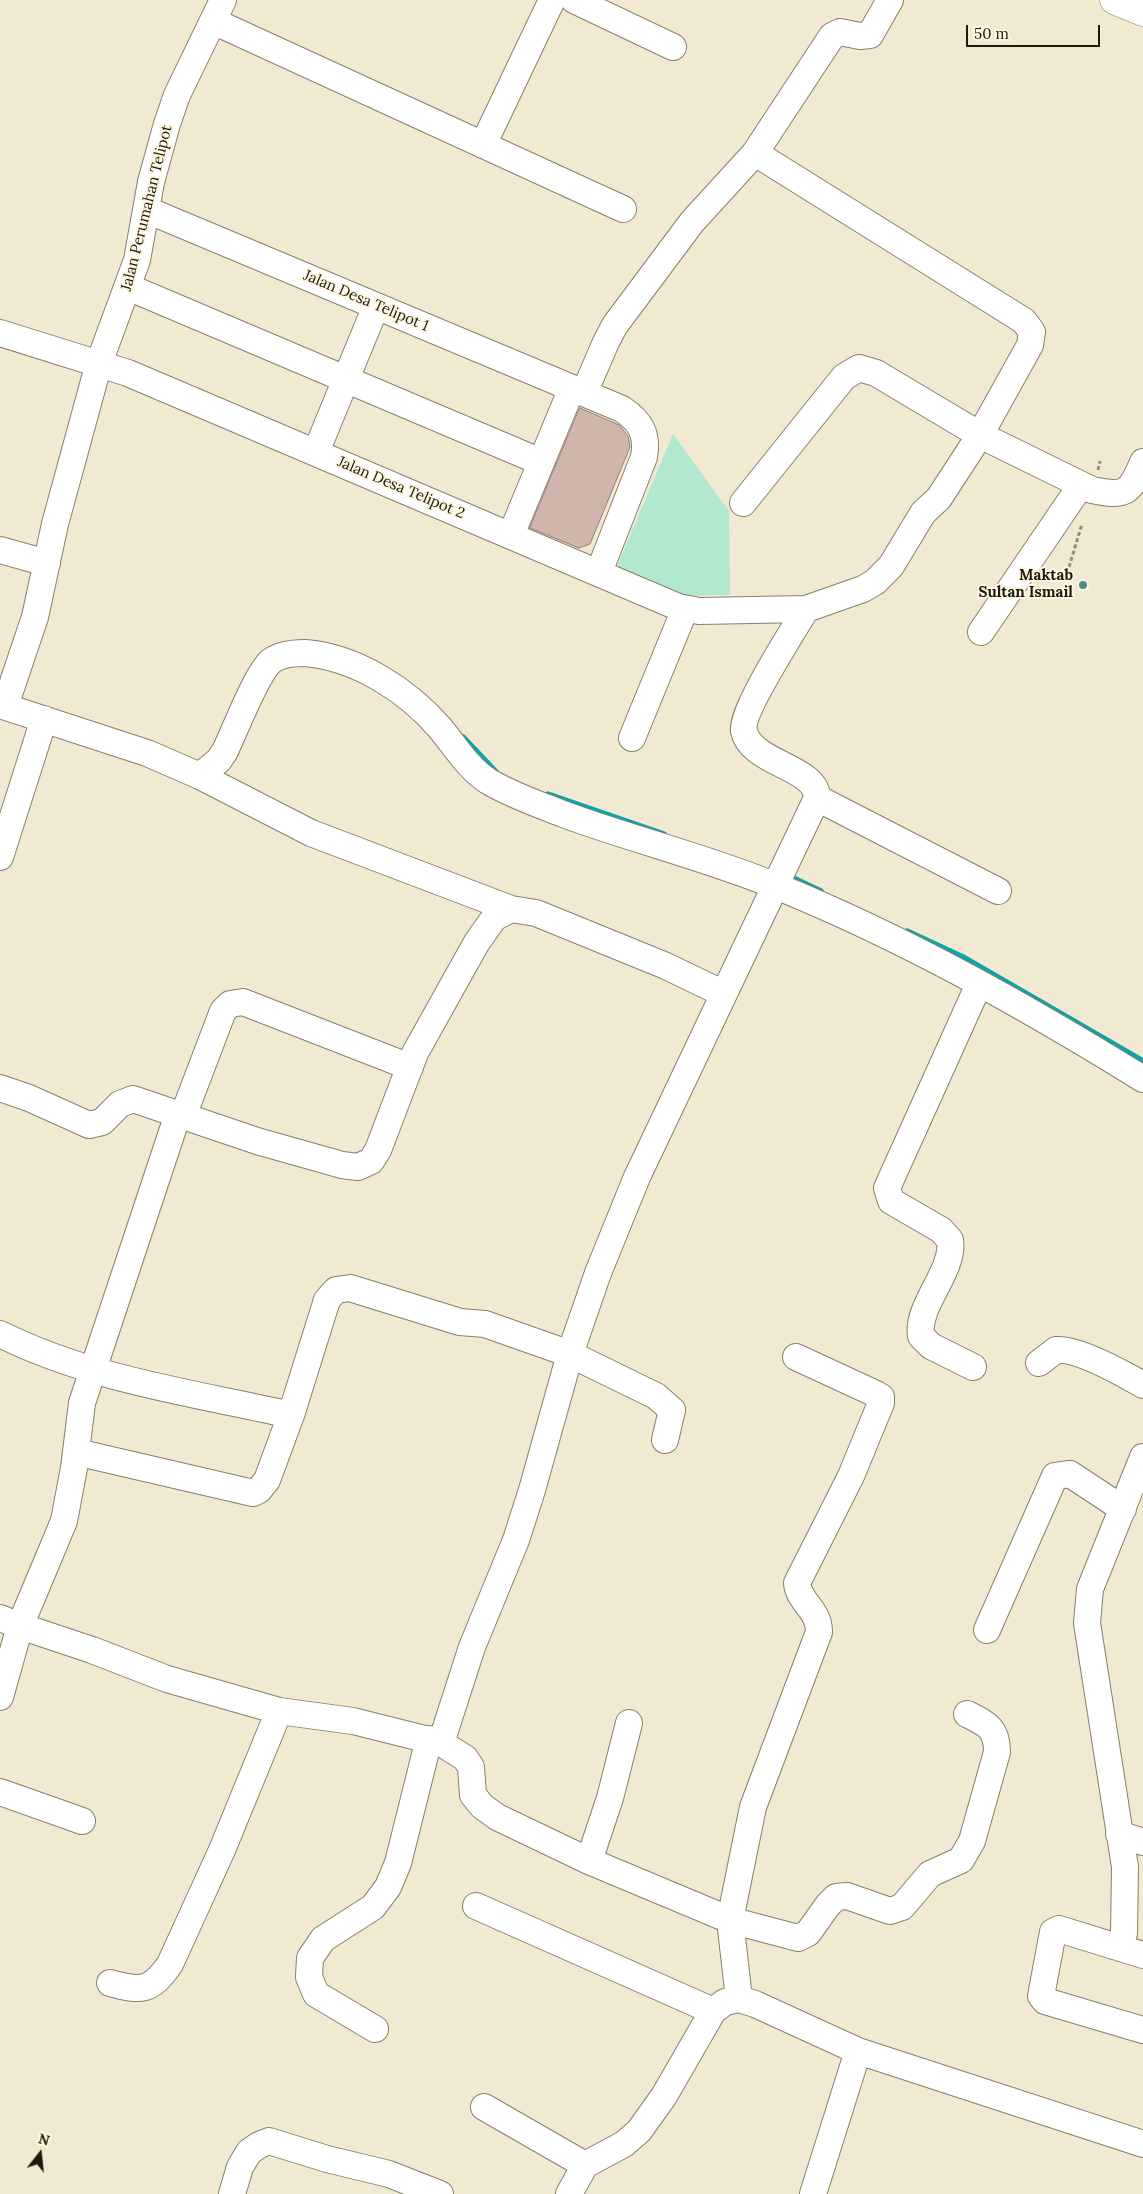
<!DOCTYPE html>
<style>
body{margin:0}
#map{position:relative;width:1143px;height:2194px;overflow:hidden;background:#f1e9d1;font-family:Lora,serif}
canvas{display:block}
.north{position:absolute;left:15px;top:2129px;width:50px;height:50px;-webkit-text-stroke:4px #fef6de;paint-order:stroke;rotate:16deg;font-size:14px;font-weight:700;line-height:20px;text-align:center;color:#1c1910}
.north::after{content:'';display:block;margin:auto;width:18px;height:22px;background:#1c1910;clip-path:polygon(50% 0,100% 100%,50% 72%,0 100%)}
.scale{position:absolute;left:966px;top:25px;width:134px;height:22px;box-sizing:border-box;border:2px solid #1c1910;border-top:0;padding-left:6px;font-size:15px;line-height:18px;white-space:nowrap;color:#1c1910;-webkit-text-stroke:4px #fef6de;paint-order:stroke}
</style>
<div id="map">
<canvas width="1143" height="2194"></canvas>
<div class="north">N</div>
<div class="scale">50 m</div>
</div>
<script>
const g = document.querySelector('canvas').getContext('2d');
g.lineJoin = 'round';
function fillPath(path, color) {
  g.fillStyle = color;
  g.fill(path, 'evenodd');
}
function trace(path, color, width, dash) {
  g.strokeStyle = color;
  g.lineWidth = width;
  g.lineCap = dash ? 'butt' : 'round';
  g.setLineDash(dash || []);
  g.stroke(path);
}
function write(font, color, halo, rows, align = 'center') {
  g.font = font + ' Lora,serif';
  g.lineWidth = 4;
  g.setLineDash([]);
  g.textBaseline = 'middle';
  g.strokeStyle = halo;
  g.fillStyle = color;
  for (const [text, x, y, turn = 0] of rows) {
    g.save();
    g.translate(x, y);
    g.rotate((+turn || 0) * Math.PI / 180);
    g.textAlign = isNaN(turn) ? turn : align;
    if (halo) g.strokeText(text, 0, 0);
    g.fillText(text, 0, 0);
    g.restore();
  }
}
fillPath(new Path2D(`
 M673,434l56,77 1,84 -55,1 -60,-25z`), '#b1e8ce');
trace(new Path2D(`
 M463,737l33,35
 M548,794l116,40
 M791,877l30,14
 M907,931l56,26 180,104`), '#0aa4ac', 5.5);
const building = new Path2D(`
 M580,408l39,17 9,11 2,11 -40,97 -11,4 -49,-20z`);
fillPath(building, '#d0b5ad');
trace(building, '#977e77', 1);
const minor = new Path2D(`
 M574,0l99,47
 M213,21l410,188
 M483,145l69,-145
 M147,210l475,199c19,13 26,25 22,48l-45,115
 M128,287l413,175
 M0,333l128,40 550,234 21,4 107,-2 57,-20 12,-7 16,-16 32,-53 16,-15 41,-63 50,-90 2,-13 -8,-11 -269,-168
 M584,393l22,-51 9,-17 77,-103 63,-69 77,-117 8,-4 20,4 10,-1 20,-35
 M316,452l60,-146
 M743,503l101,-126 15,-9 17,5 104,62 112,55c33,7 38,4 51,-28
 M511,535l61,-147
 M0,550l47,13
 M981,632l100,-147
 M0,705l147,48 53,23 111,57 200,76
 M5,706l30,-89 20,-93 44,-161 38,-103 14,-78 16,-58 10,-29 46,-95
 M632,738l53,-129
 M200,776l19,-16 6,-9c10,-21 30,-73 44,-88 8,-8 24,-10 36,-10 51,4 102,37 135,75 15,18 28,40 48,53 23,14 50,23 75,33 70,26 143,43 213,72 128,52 249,120 367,193
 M817,798l181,93
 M0,857l44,-138
 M0,1088l29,10 60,27 13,-3 18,-18 13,-5 124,42 85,24 16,2 13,-6 7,-11 37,-97 62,-111 17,-24 17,-9 25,4 130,53 56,27
 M183,1116l40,-105 7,-7 13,-2 167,65
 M0,1334c90,45 193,59 291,81l36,-115 9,-10 14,-2 110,34 25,2 85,30 86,42 16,14 -7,30
 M796,1357l80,37 5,3v6l-30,73 -54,107c2,20 22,26 22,49l-66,175 -23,113 68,18 10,-5 20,-28 8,-8 11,-1 43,15 12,-4 28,-33 31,-14 11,-19 25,-89c0,-24 -10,-28 -30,-38
 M1039,1363l17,-13c22,-2 68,24 87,35
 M973,1367l-42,-21 -10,-10c-5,-31 34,-65 29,-96l-9,-10 -50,-29 -4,-13 92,-204
 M76,1452l177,41 6,-3 8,-10 24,-65
 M0,1618l20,8 44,-105 10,-53 8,-65 96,-289
 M987,1630l68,-154 15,-2 53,35
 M0,1697l20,-71 72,24 75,29 112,32 74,10 88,22 24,15 6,9 2,28 9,11 15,11 92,44 141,59 9,79 16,5 103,47 285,93
 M441,1743l31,-96 44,-107 16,-50 38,-136 28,-81 39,-96 180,-379c1,-31 -66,-34 -73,-67 -4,-19 50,-101 62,-122
 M0,1792l82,29
 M1119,1834l24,8
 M589,1861l21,-63 19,-75
 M476,1906l237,105
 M1120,1948l4,-15 1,-66 -38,-244 3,-34 53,-132
 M1143,1955l-84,-26 -6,3 -12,64 4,5 98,29
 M110,1983c32,9 41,8 60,-19l52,-114 57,-139
 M375,2029l-59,-35 -7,-17 1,-19 13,-19 50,-32 15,-20 10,-24 31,-124
 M484,2107l101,58
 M232,2194l8,-27 9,-15 10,-7 10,-4 58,18 62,15 51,20
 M569,2194l16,-29 39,-21 15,-13 25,-35 49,-85 12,-9 14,-3
 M813,2194l45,-143`);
const major = new Path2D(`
 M1114,0l29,12`);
trace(minor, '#87806a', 28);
trace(major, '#87806a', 29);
trace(new Path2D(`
 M1098,470l2,-9
 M1069,567l13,-43`), '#938d7b', 3, [4, 2.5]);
trace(minor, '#fff', 26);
trace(major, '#fff', 28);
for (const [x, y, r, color] of [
 [1083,585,5,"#478e88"]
]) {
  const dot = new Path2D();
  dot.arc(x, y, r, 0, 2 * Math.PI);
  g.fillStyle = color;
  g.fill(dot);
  trace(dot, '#fef6de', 2);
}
write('15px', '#1c1910', '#fef6de', [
 ["Jalan Perumahan Telipot",147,208,-76],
 ["Jalan Desa Telipot 1",366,301,23],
 ["Jalan Desa Telipot 2",401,488,23]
]);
write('bold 15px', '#1c1910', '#fef6de', [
 ["Maktab",1073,576],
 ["Sultan Ismail",1073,593]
], 'right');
</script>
